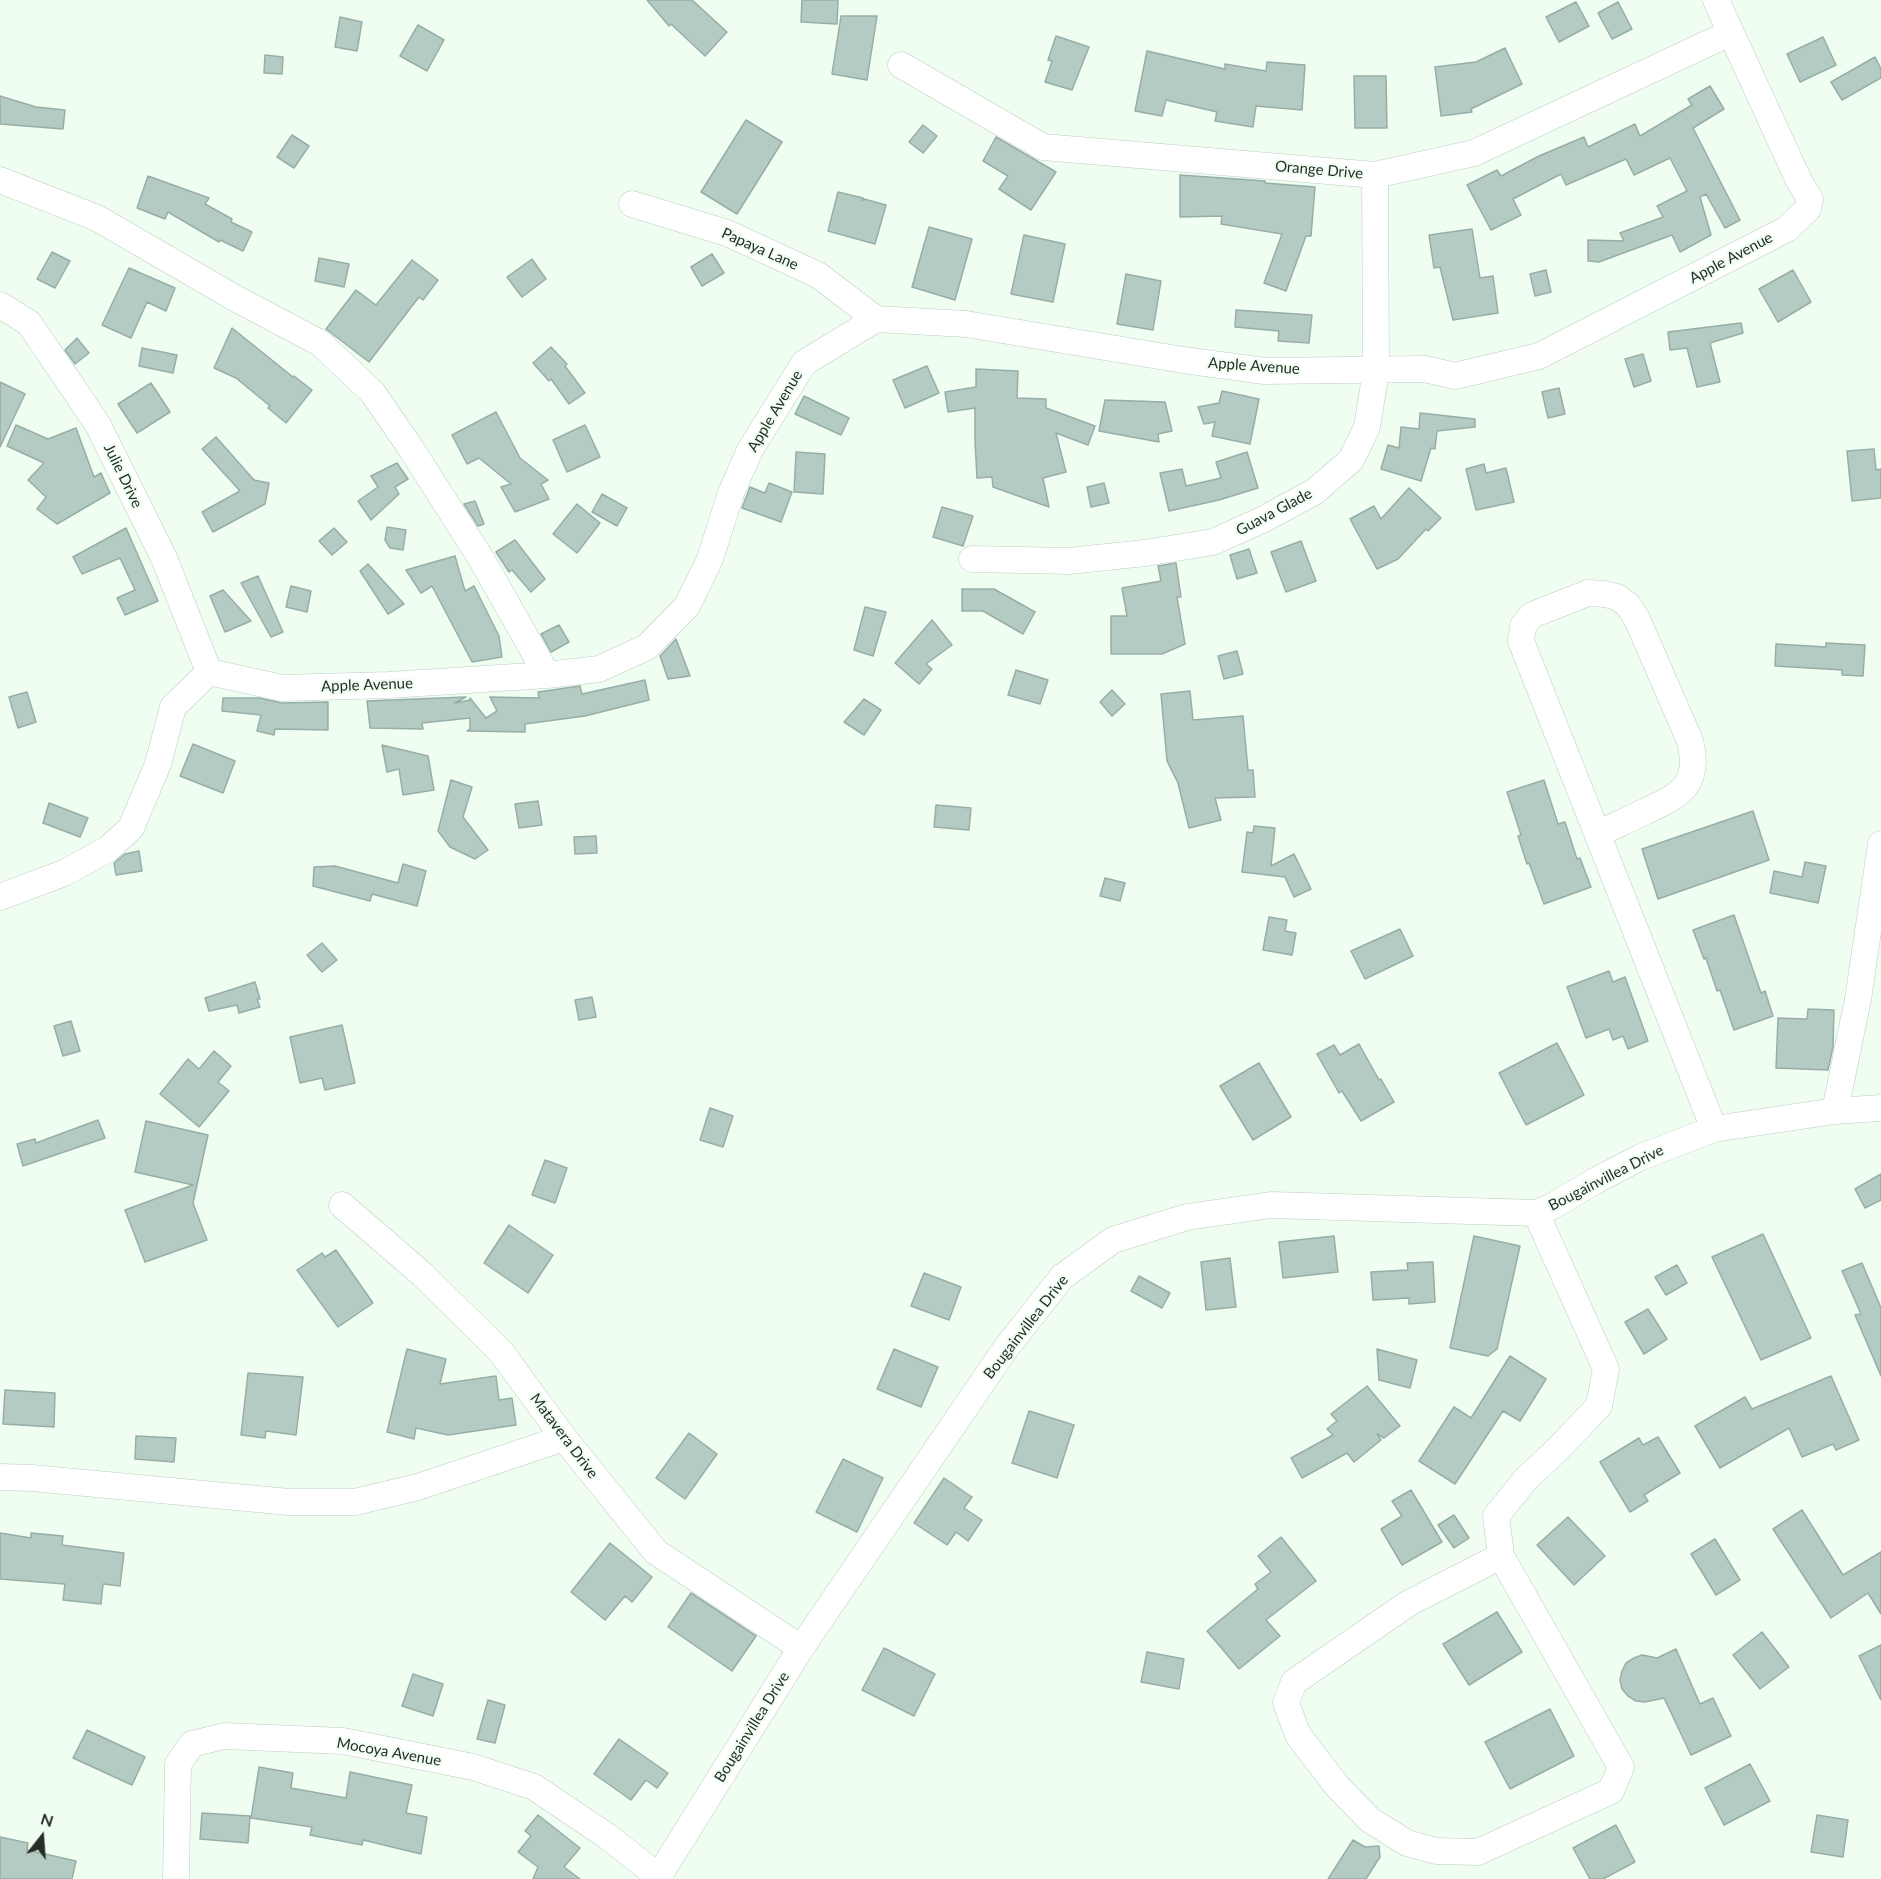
<!DOCTYPE html>
<style>
body{margin:0}
#map{position:relative;width:1881px;height:1879px;overflow:hidden;background:#f0fef2;font-family:Lato,sans-serif}
canvas{display:block}
.north{position:absolute;left:12px;top:1807px;width:60px;height:60px;-webkit-text-stroke:4px #f0fef2;paint-order:stroke;rotate:17deg;font-size:16px;font-weight:700;line-height:24px;text-align:center;color:#272d28}
.north::after{content:'';display:block;margin:auto;width:21px;height:27px;background:#272d28;clip-path:polygon(50% 0,100% 100%,50% 72%,0 100%)}
</style>
<div id="map">
<canvas width="1881" height="1879"></canvas>
<div class="north">N</div>
</div>
<script>
const g = document.querySelector('canvas').getContext('2d');
g.lineJoin = 'round';
function fillPath(path, color) {
  g.fillStyle = color;
  g.fill(path, 'evenodd');
}
function trace(path, color, width, dash) {
  g.strokeStyle = color;
  g.lineWidth = width;
  g.lineCap = dash ? 'butt' : 'round';
  g.setLineDash(dash || []);
  g.stroke(path);
}
function write(font, color, halo, rows, align = 'center') {
  g.font = font + ' Lato,sans-serif';
  g.lineWidth = 4.5;
  g.setLineDash([]);
  g.textBaseline = 'middle';
  g.strokeStyle = halo;
  g.fillStyle = color;
  for (const [text, x, y, turn = 0] of rows) {
    g.save();
    g.translate(x, y);
    g.rotate((+turn || 0) * Math.PI / 180);
    g.textAlign = isNaN(turn) ? turn : align;
    if (halo) g.strokeText(text, 0, 0);
    g.fillText(text, 0, 0);
    g.restore();
  }
}
const building = new Path2D(`
 M647,0h45l35,32 -22,24 -34,-32 -2,2z
 M802,0h36l-1,24 -36,-2z
 M1576,2l13,24 -30,16 -13,-25z
 M1618,2l14,27 -20,10 -14,-26z
 M841,16h36l-10,64 -35,-6z
 M340,17l22,5 -5,29 -22,-4z
 M418,25l26,15 -17,31 -27,-15z
 M1056,36l33,11 -17,43 -27,-8 7,-21 -4,-1z
 M1823,37l13,28 -36,17 -13,-28z
 M1505,48l17,36 -51,25 1,3 -31,4 -6,-49 41,-5z
 M1147,51l78,18v-5l41,7 1,-9 38,3 -3,45 -46,-4 -3,21 -38,-6 2,-9 -51,-12 -4,16 -27,-5z
 M265,55l18,2 -1,17 -18,-1z
 M1875,57l6,12v9l-39,22 -11,-18z
 M1354,76h32l1,52h-32z
 M1710,86l14,23 -31,19 47,92 -15,8 -19,-34 -6,3 11,38 -31,17 -8,-17 -73,27 -11,-1v-21l36,1 -4,-8 43,-16 -6,-11 30,-15 -17,-33 -36,17 -8,-16 -60,26 -5,-11 -48,25 8,16 -30,15 -24,-45 30,-15 4,6 38,-20 45,-19 4,10 47,-23 5,12 52,-31 -4,-6z
 M0,96l36,11 29,3 -2,19 -63,-5z
 M746,120l36,22 -45,72 -36,-22z
 M923,125l14,11 -14,17 -14,-11z
 M292,135l17,11 -15,22 -17,-11z
 M996,137l60,35 -25,38 -32,-21 9,-13 -25,-15z
 M1180,175l85,6v2l50,4 -4,49h-5l-20,55 -22,-8 18,-49 -61,-10 1,-8 -42,1z
 M148,176l61,22 -4,6 27,15 -1,3 21,10 -9,19 -23,-11 -1,2 -51,-30 -3,7 -28,-11z
 M838,192l25,6 -1,3 2,-2 22,6 -11,39 -47,-13z
 M929,227l43,12 -17,61 -43,-13z
 M1472,229l8,49 13,-2 5,37 -45,7 -13,-53 -6,1 -5,-33z
 M1024,235l41,9 -12,58 -42,-8z
 M52,252l18,9 -15,27 -18,-9z
 M712,254l12,19 -22,13 -11,-19z
 M319,258l30,6 -5,23 -29,-6z
 M532,259l14,20 -24,18 -15,-20z
 M412,260l26,20 -15,20 -4,-3 -50,65 -43,-33 30,-39 20,15z
 M129,268l46,20 -9,23 -19,-9 -16,36 -29,-13z
 M1546,270l5,22 -16,4 -5,-22z
 M1793,270l18,32 -33,20 -19,-33z
 M1126,274l35,7 -8,49 -36,-6z
 M1236,310l76,5 -3,28 -31,-2 1,-10 -44,-4z
 M1741,323l2,10 -33,10 10,39 -23,5 -10,-39 -17,2 -2,-18z
 M232,328l61,49 1,-1 18,14 -26,33 -18,-15 2,-2 -34,-28 -22,-10z
 M77,338l12,15 -14,11 -10,-14z
 M551,347l16,17 -2,2 20,27 -16,11 -18,-25 -2,2 -16,-18z
 M142,348l35,7 -4,18 -34,-7z
 M1643,354l8,27 -17,6 -9,-28z
 M927,366l12,27 -34,15 -12,-28z
 M976,369l42,2 -1,27 29,1v9l49,18 -7,19 -32,-12 10,39 -23,6 6,29 -56,-20 -1,-10 -15,1 -2,-36v-34l-27,4 -3,-20 31,-5z
 M0,382l25,12 -25,53z
 M151,383l19,29 -33,21 -19,-29z
 M1559,388l6,26 -17,4 -6,-26z
 M1222,391l37,8 -9,45 -38,-8 3,-14 -11,2 -6,-17 21,-4z
 M804,396l45,22 -8,17 -46,-21z
 M1105,400l60,2 7,29 -14,3 1,8 -60,-11z
 M496,412l24,46 28,22 -7,4 8,15 -34,13 -14,-25 10,-3 -32,-26 -12,6 -15,-29z
 M1420,413l55,6v8l-38,4 -2,18 -4,-1 -10,33 -40,-12 7,-24 11,3 2,-21 18,2z
 M16,425l32,14 28,-11 18,49 7,-4 9,20 -53,31 -20,-15 9,-12 -18,-17 16,-17 -37,-17z
 M585,425l15,32 -33,15 -14,-32z
 M216,437l38,43 15,3 -4,21 -52,28 -11,-20 38,-21 -38,-42z
 M1874,449l2,21 5,-1v29l-29,3 -5,-50z
 M796,452l29,2 -2,40 -29,-2z
 M1247,452l11,36 -39,12 -50,11 -9,-38 22,-4 4,17 35,-8 -5,-16z
 M397,463l11,16 -13,8 4,7 -28,26 -13,-19 20,-14 -7,-11z
 M1484,464l2,9 20,-5 8,34 -38,8 -10,-41z
 M769,483l23,9 -11,30 -39,-14 8,-21 15,6z
 M1104,483l5,20 -18,4 -4,-20z
 M1409,488l32,30 -13,13 -2,-2 -28,30 -21,10 -27,-50 24,-13 7,13z
 M602,494l25,14 -10,18 -25,-14z
 M475,501l9,23 -6,2 -14,-22z
 M577,504l23,19 -23,30 -24,-19z
 M942,507l31,9 -10,30 -30,-9z
 M387,527l19,3 -3,20 -13,-2 -5,-8z
 M126,528l32,73 -33,14 -8,-17 18,-8 -15,-32 -38,16 -9,-17z
 M334,528l13,14 -15,13 -13,-14z
 M515,540l30,39 -14,13 -19,-22 -3,2 -13,-20z
 M1301,541l15,40 -30,11 -15,-40z
 M1249,549l8,24 -20,6 -7,-24z
 M455,556l10,35 9,-5 25,50 3,21 -30,5 -40,-76 -11,7 -15,-23z
 M1176,563l5,34h-4l8,47 -23,10h-51v-38h16l-5,-28 39,-7 -3,-15z
 M368,564l36,40 -16,10 -28,-43z
 M258,576l25,56 -12,5 -30,-54z
 M291,586l20,5 -4,21 -21,-5z
 M962,589h32l41,23 -12,22 -40,-23h-21z
 M223,590l28,31 -26,11 -15,-36z
 M865,607l21,5 -13,44 -19,-6z
 M932,620l20,25 -26,19 6,5 -13,15 -24,-21z
 M559,625l10,17 -18,10 -10,-18z
 M676,639l14,37 -22,3 -8,-23z
 M1826,643l39,2 -2,31 -21,-1v-5l-67,-4 1,-22 50,3z
 M1237,651l6,23 -19,5 -6,-23z
 M1016,670l32,10 -8,24 -32,-9z
 M645,680l4,20 -64,16 -60,8v8l-58,-1 3,-2v-11l-48,5 1,6 -53,-1 -3,-27 99,-4 -11,6 15,-3v-2l16,20 11,-7 -7,-14 49,1 -1,-6 42,-6 2,8z
 M1112,690l13,14 -13,12 -12,-14z
 M1190,691l3,29 50,-4 5,54h5l2,27 -40,1 6,22 -32,8 -11,-45 -11,-22 -6,-67z
 M27,692l9,30 -18,6 -9,-31z
 M223,698h36l23,5 46,-1v28l-53,-1 -1,6 -17,-4 4,-16 -39,-4z
 M864,699l17,11 -17,25 -20,-13z
 M193,744l42,17 -12,32 -43,-17z
 M382,745l46,11 6,34 -31,5 -4,-26 -12,3z
 M451,780l21,7 -9,30 25,33 -13,9 -25,-12 -12,-16z
 M1544,780l14,44 7,-2 12,37 3,-1 11,29 -47,17 -15,-41 -2,1 -9,-28 3,-1 -14,-43z
 M538,801l4,24 -23,3 -4,-24z
 M49,803l39,15 -8,19 -37,-14z
 M936,805l35,3 -2,22 -35,-3z
 M1753,811l16,49 -111,39 -16,-50z
 M1254,826l21,2 -4,38 23,-12 17,35 -17,8 -9,-20 -43,-5 5,-40 6,1z
 M596,836l1,17 -22,1 -1,-17z
 M139,851l3,20 -26,4 -2,-12 11,-9z
 M1805,862l21,4 -8,37 -48,-10 4,-22 28,6z
 M403,864l23,7 -9,35 -45,-12 -2,7 -57,-15 1,-19 21,-1 63,17z
 M1105,878l20,5 -5,18 -20,-5z
 M1734,915l27,78 4,-2 8,25 -39,14 -14,-40 -3,1 -11,-33 -2,1 -11,-29z
 M1269,917l18,3 -2,11 11,2 -4,22 -29,-5z
 M1400,929l13,27 -48,23 -14,-28z
 M322,943l15,17 -15,12 -15,-17z
 M1609,971l4,11 12,-5 23,64 -20,8 -5,-13 -10,4 -4,-11 -23,9 -19,-51z
 M255,982l5,17h-3l3,8 -21,6 -2,-8 -28,6 -4,-13z
 M592,997l4,20 -17,3 -4,-20z
 M1808,1009l26,1 -1,37 -5,23 -52,-2 2,-50 29,1z
 M71,1021l9,30 -17,5 -9,-30z
 M342,1025l13,58 -30,7 -3,-12 -22,5 -10,-46z
 M1557,1043l27,52 -58,30 -27,-52z
 M1359,1044l20,36 2,-1 13,23 -33,19 -19,-30 -3,2 -22,-39 17,-9 6,10z
 M214,1051l17,15 -13,16 11,9 -30,36 -39,-33 28,-35 11,10z
 M1259,1063l32,54 -38,23 -33,-54z
 M710,1108l23,8 -10,31 -23,-7z
 M98,1120l7,18 -82,28 -6,-22 18,-5 1,4z
 M146,1121l62,14 -15,68 14,37 -62,22 -20,-52 68,-25 -58,-13z
 M545,1160l22,8 -12,35 -23,-8z
 M1881,1174v26l-16,8 -10,-19z
 M509,1225l44,30 -25,38 -44,-30z
 M1763,1234l48,104 -50,22 -49,-103z
 M1334,1236l4,36 -55,6 -4,-36z
 M1474,1236l46,10 -23,103 -9,7 -38,-8z
 M336,1250l37,53 -35,24 -41,-57 25,-17 3,4z
 M1230,1258l6,49 -30,3 -5,-48z
 M1433,1262l2,40 -26,2v-6l-36,2 -2,-28 37,-2 -1,-7z
 M1862,1263l19,45v68l-26,-61 6,-1 -19,-43z
 M1677,1265l10,18 -21,12 -11,-18z
 M924,1273l37,14 -12,33 -38,-14z
 M1139,1276l31,17 -8,15 -31,-17z
 M1648,1309l19,30 -23,15 -19,-32z
 M407,1349l39,10 -6,25 56,-8 3,24 13,-2 4,27 -68,10 -32,-7 -2,11 -27,-7z
 M894,1349l44,18 -17,40 -44,-18z
 M1377,1349l40,11 -7,28 -31,-8z
 M1510,1356l36,23 -26,42 -17,-10 -48,73 -36,-23 35,-54 17,11z
 M248,1373l55,4 -7,58 -30,-4 -1,7 -24,-3z
 M1831,1376l28,64 -23,10 -3,-6 -31,13 -13,-29 -69,40 -25,-42 50,-29 7,12z
 M1367,1386l33,40 -16,12 -7,-4 4,6 -27,22 -7,-9 -45,25 -11,-20 42,-23 -6,-6 10,-8 -6,-7z
 M5,1390l50,3 -1,34 -51,-3z
 M1029,1411l45,14 -17,53 -45,-15z
 M689,1433l28,21 -32,45 -29,-21z
 M136,1436l40,2 -2,24 -39,-3z
 M1658,1437l22,36 -36,22 4,6 -18,11 -30,-50 39,-24 4,7z
 M843,1459l40,19 -26,54 -41,-20z
 M944,1478l28,19 -8,11 18,12 -14,21 -12,-9 -9,13 -33,-22z
 M1411,1490l31,52 -40,23 -21,-36 21,-13 -10,-15z
 M1802,1510l41,65 38,-23v62l-13,-21 -37,25 -58,-89z
 M1454,1515l15,23 -15,10 -16,-23z
 M1568,1517l37,39 -31,29 -37,-40z
 M0,1533l31,5v-5l32,3 -1,9 62,8 -4,33 -17,-2 -2,20 -38,-4 2,-16 -65,-5z
 M1281,1537l35,44 -50,39 14,16 -41,33 -32,-38 51,-42 -3,-5 16,-12 -13,-16z
 M1715,1539l25,41 -24,15 -25,-41z
 M610,1543l42,34 -20,25 -7,-6 -20,24 -34,-28z
 M691,1593l65,43 -24,35 -64,-44z
 M1497,1612l25,40 -53,33 -26,-41z
 M1762,1632l27,35 -29,22 -27,-34z
 M1881,1645v55l-22,-44z
 M884,1648l51,26 -21,42 -52,-26z
 M1676,1649l24,55 13,-6 18,38 -40,19 -27,-57 -19,4 -9,-1 -8,-5 -6,-7 -2,-9 2,-9 4,-8 8,-5 8,-3 15,3z
 M1147,1652l37,7 -5,30 -38,-7z
 M413,1674l30,10 -10,32 -31,-10z
 M488,1700l17,5 -10,38 -18,-4z
 M1550,1709l24,47 -64,33 -25,-47z
 M87,1730l58,27 -13,28 -59,-27z
 M619,1739l49,34 -11,15 -11,-8 -15,20 -37,-26z
 M1750,1764l20,37 -46,24 -19,-37z
 M259,1767l34,6 -2,15 55,10 4,-26 62,13 -6,28 21,4 -6,37 -58,-14 -1,5 -52,-10 2,-8 -61,-9z
 M202,1813l48,3 -2,27 -48,-4z
 M538,1815l42,33 -16,19 16,12h-47l5,-12 -20,-15 13,-16 -6,-5z
 M1817,1815l31,5 -5,37 -32,-5z
 M1616,1825l19,37 -32,17h-13l-17,-31z
 M0,1837l28,6 -1,7 49,11 -4,18h-72z
 M1353,1840l12,7 14,-1 1,11 -2,3 -12,19h-38z`);
fillPath(building, '#b4cbc4');
trace(building, '#97aea7', 1.5);
const minor = new Path2D(`
 M901,65l142,82 332,28 99,-22 256,-120
 M0,180l97,38 136,79 87,46 53,50 37,54 72,113 65,115
 M632,204l95,29 91,42 58,44
 M0,305l29,18 69,102 66,133 45,114
 M972,559l97,2 76,-8 68,-11 51,-23 50,-27 37,-32 16,-33 9,-56 -1,-196
 M1598,834c16,-8 32,-15 48,-23 35,-16 55,-27 44,-70l-53,-122 -9,-14 -11,-8 -12,-3 -17,-1 -56,22 -9,11 -2,15 193,488
 M0,897l64,-24 44,-24 23,-21 27,-64 15,-57 36,-35 73,16 107,-3 158,-10 52,-6 48,-22 40,-41 23,-47 21,-66 19,-43 54,-87 72,-44 90,5 217,36 82,11 160,-2 30,7 84,-20 248,-127 21,-20 2,-10 -11,-18 -83,-181
 M1835,1111l23,-112 23,-155
 M342,1205l81,70 78,77 63,86 92,114 145,96
 M0,1477l32,1 257,24h66l63,-15 146,-49
 M1501,1556l120,211 -10,24 -133,61 -42,-1 -29,-8 -37,-23 -33,-34 -39,-51 -12,-32 8,-21 115,-79 92,-47 -5,-40 30,-37 30,-28 43,-45 7,-37 -70,-156
 M176,1879l2,-115 14,-20 32,-8 119,5 130,26 61,20 73,49 51,40
 M657,1879l144,-231 205,-300 56,-71 51,-37 74,-23 84,-12 265,8 15,-6 44,-26 46,-24 73,-28 121,-18 46,-3`);
trace(minor, '#bccdbf', 27);
trace(minor, '#fff', 26);
write('15px', '#272d28', '#f0fef2', [
 ["Orange Drive",1319,170,5],
 ["Papaya Lane",760,249,24],
 ["Apple Avenue",1731,258,-28],
 ["Apple Avenue",1254,366,4],
 ["Apple Avenue",775,411,-59],
 ["Julie Drive",123,476,64],
 ["Guava Glade",1274,512,-28],
 ["Apple Avenue",367,685,-2],
 ["Bougainvillea Drive",1606,1178,-27],
 ["Bougainvillea Drive",1026,1327,-52],
 ["Matavera Drive",564,1436,53],
 ["Bougainvillea Drive",752,1727,-58],
 ["Mocoya Avenue",389,1752,10]
]);
</script>
